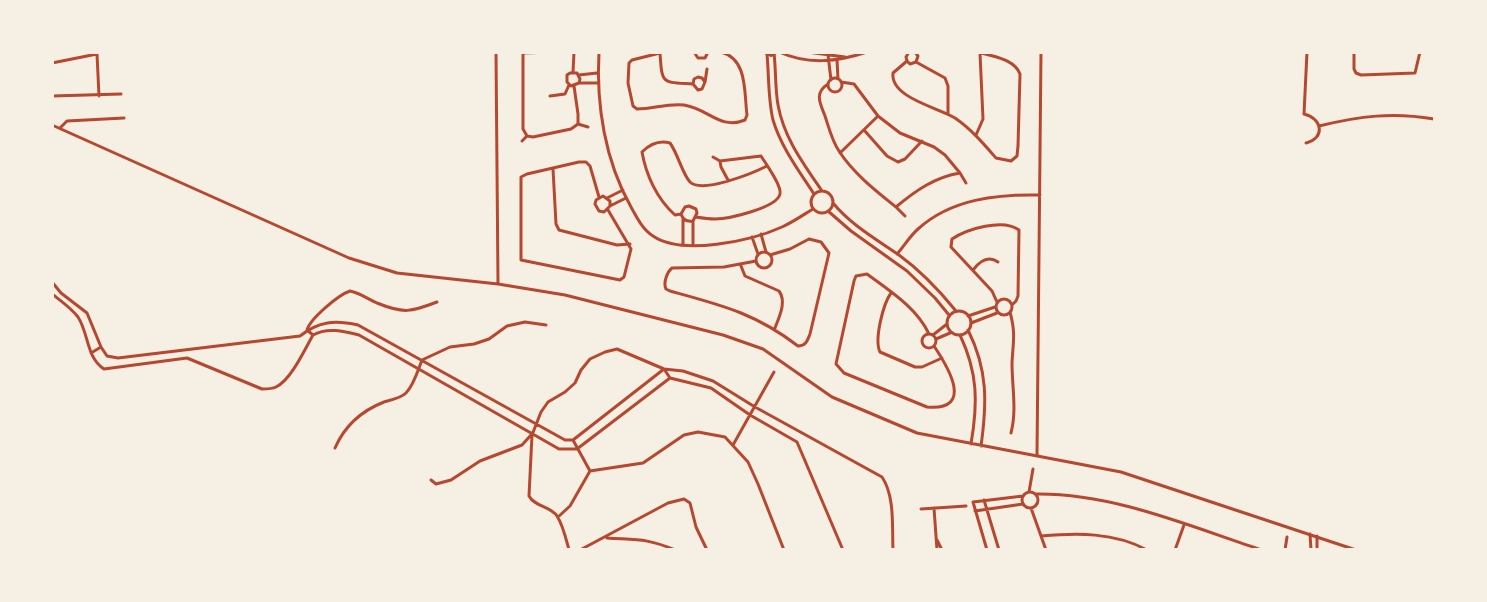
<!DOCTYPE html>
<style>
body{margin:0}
#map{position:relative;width:1487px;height:602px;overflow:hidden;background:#f6efe4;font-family:"Alegreya Sans",sans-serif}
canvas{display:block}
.frame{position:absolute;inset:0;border:54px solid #f6efe4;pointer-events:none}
</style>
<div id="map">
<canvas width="1487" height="602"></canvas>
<div class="frame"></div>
</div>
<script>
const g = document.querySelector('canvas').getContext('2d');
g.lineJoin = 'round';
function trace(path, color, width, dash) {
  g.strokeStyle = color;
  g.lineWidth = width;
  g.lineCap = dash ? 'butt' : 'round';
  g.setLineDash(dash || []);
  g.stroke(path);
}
trace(new Path2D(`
 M496,52l2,232
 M523,52v77l4,7 6,1 38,-8 7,-5v-10l-4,-28
 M599,52c-3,53 6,109 32,155 6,11 12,23 22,29 29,20 98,5 129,-9 11,-5 21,-12 31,-18
 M664,52l-32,8 -3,3 -1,20 5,23 4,3c16,0 31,-6 47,-4 25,4 36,25 61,15l2,-5c-3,-22 1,-56 -26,-63
 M694,52l4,6h7l3,-6
 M779,52c29,13 58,10 88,0
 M807,52l38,5
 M915,52l3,4 -2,6 -6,2 -3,-3 -14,12c-3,25 47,35 62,45 16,11 28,25 41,40l15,3 6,-5 1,-10 2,-72c-6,-16 -28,-17 -41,-22
 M1354,52v17l2,4 5,2 54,-2 5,-21
 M523,53l30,-1
 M660,53c2,32 2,29 33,31l5,6 4,-1 3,-7 -3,-4 -4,-1 -4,2 -1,5
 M774,53c2,17 1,35 4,52 6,33 25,58 44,86
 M97,54l2,42
 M767,54c2,22 1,45 6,66 8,27 26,51 41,74
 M828,55l3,25
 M837,60l1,19
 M907,61l-1,-4 3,-5
 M916,62l29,16 3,8v28
 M52,63l45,-9
 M573,72l1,-20
 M579,75l18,-2
 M828 85a7 7 0 1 1 14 0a7 7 0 1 1-14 0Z
 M705,82l2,-13
 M579,83l1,-4 -3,-6h-7l-3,2v7l4,4 8,-3h19
 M828,84c-14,9 -8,19 -3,32 4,12 7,25 14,35 14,22 37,40 57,56 19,-16 39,-30 64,-34l-15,-18 -11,-8 -34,-14 -22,-17 -24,-32 -13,-2
 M52,96l69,-2
 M550,96l15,-2 4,-9
 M578,124l10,3
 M52,125l297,133 48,15 101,11 67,11 158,40 40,14 69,48 85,36 204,39 235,78
 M1319,126c41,-10 73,-14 115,-7
 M60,128l7,-7 57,-3
 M864,130l23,26 11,6 7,-3 17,-18
 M976,135l7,-16 -3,-66
 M522,141l5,-5
 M1306,143c20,-5 16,-25 -2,-29l3,-62
 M840,153l38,-37
 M713,157l7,4
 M553,169l3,55 3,6 58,15 13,-1
 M960,173l6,10
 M811 202a11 11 0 1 1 22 0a11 11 0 1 1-22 0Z
 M599,197l-9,-31 -4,-4h-7l-52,12 -6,3v83l99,20 4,-3 7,-28 -23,-39
 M607,198l16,-8
 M833,203c18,22 43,36 66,52 22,16 40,35 57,56
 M610,206v-5l-7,-5 -7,4 -1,4 4,7 5,1 6,-6 16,-8
 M896,207l9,9
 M828,211l23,20 56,40 28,27 14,17
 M681,214l4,-7 4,-1 7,3 1,4 -4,8c-6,1 -10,-1 -12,-7l-6,1c-18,-16 -29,-40 -33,-63 8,-8 17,-12 28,-9 8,11 12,30 20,39 12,12 63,-9 77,-16
 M696,217c6,1 13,2 19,2 13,0 62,-11 65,-25 2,-8 -14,-30 -19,-38l-41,5 1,6 7,13
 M693,221v24
 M761,234l5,18
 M52,236v5
 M752,237l6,17
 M683,244v-25
 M756 260a8 8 0 1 1 16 0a8 8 0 1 1-16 0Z
 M897,254c7,-8 13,-18 21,-25 33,-30 79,-35 122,-34
 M756,261l-32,6 -52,1c-5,4 -9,15 -6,21l4,2c51,14 85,22 128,55 8,0 9,-5 12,-12l19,-81 -8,-11 -12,-3 -19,10 -20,6
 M741,266l4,10 34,15c8,11 0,26 -4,37
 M973,270c6,-8 15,-15 25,-8
 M52,282l9,11 26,20 14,34 6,9 11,2 182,-22c19,-15 35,-16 58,-11l207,115h8l91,-71 19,2 30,10 42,26 127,70c13,19 10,50 11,73
 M891,293c-8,11 -17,47 -11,59l35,15h7l20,-9
 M52,294c9,7 19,14 26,23 11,17 8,40 26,52l83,-11 75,31c5,0 10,0 14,-2 15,-7 29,-38 37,-52 14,-8 31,-4 46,0l200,114h18l93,-71 41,10 39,27 47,27
 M996 307a8 8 0 1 1 16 0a8 8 0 1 1-16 0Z
 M997,302l-5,-11 -41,-44 1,-8c15,-10 51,-21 67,-9l-1,66 -2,5 -4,4
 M947 323a12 12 0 1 1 24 0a12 12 0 1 1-24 0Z
 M1010,312c6,22 3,30 2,51 0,24 5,47 -1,70
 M968,316l27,-9
 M971,323l26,-10
 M968,330c20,40 19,73 13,116
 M929,334c-12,-26 -39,-43 -62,-60l-11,2 -2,5 -18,83 8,9 83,34c48,4 21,-40 7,-61
 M922 341a7 7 0 1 1 14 0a7 7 0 1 1-14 0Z
 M313,335l-6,-5c3,-11 31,-35 43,-39 10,2 18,8 27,12 27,11 34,9 60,-1
 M933,335l14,-11
 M960,335c18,38 18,68 11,109
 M936,339l14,-6
 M91,353l10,-6
 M573,440l17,31
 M797,442l46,108
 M733,445l41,-73
 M335,448c10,-23 26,-37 49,-46 7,-2 17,-4 22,-9 8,-8 12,-23 16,-33l28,-13 24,-3 15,-5 18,-13 18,-4 21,3
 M1037,455l4,-403
 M590,471l53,-8 41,-28 14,-3 27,5 23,25 10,22 26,66
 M431,480l5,4 15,-4 29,-19 42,-16 9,-10
 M1022 500a8 8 0 1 1 16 0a8 8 0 1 1-16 0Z
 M1029,492l4,-23
 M1036,494c77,-1 153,32 226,56
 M984,500l15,50
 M934,508l3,42
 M1031,508l15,42
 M921,509l45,-3
 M975,511l48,-7
 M558,517l12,-11 20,-35
 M1310,534l1,16
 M1041,536c36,-3 73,-4 106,14
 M1317,536v14
 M607,538c29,2 40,0 68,12
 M937,540l5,10
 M569,550c-3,-11 -6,-25 -12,-34 -7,-10 -22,-9 -28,-20l3,-61 9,-23 7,-10 17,-10 10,-9 6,-13 9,-11 15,-7 12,-3 47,20 6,9
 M580,550l88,-47 16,-4 6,4 6,24 11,23
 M987,550l-14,-48 50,-6
 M1175,550l9,-25
 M1285,550l2,-13`), '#b5482f', 3);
trace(new Path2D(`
 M765,52l6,3 5,-3`), '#b5482f', 4);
</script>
